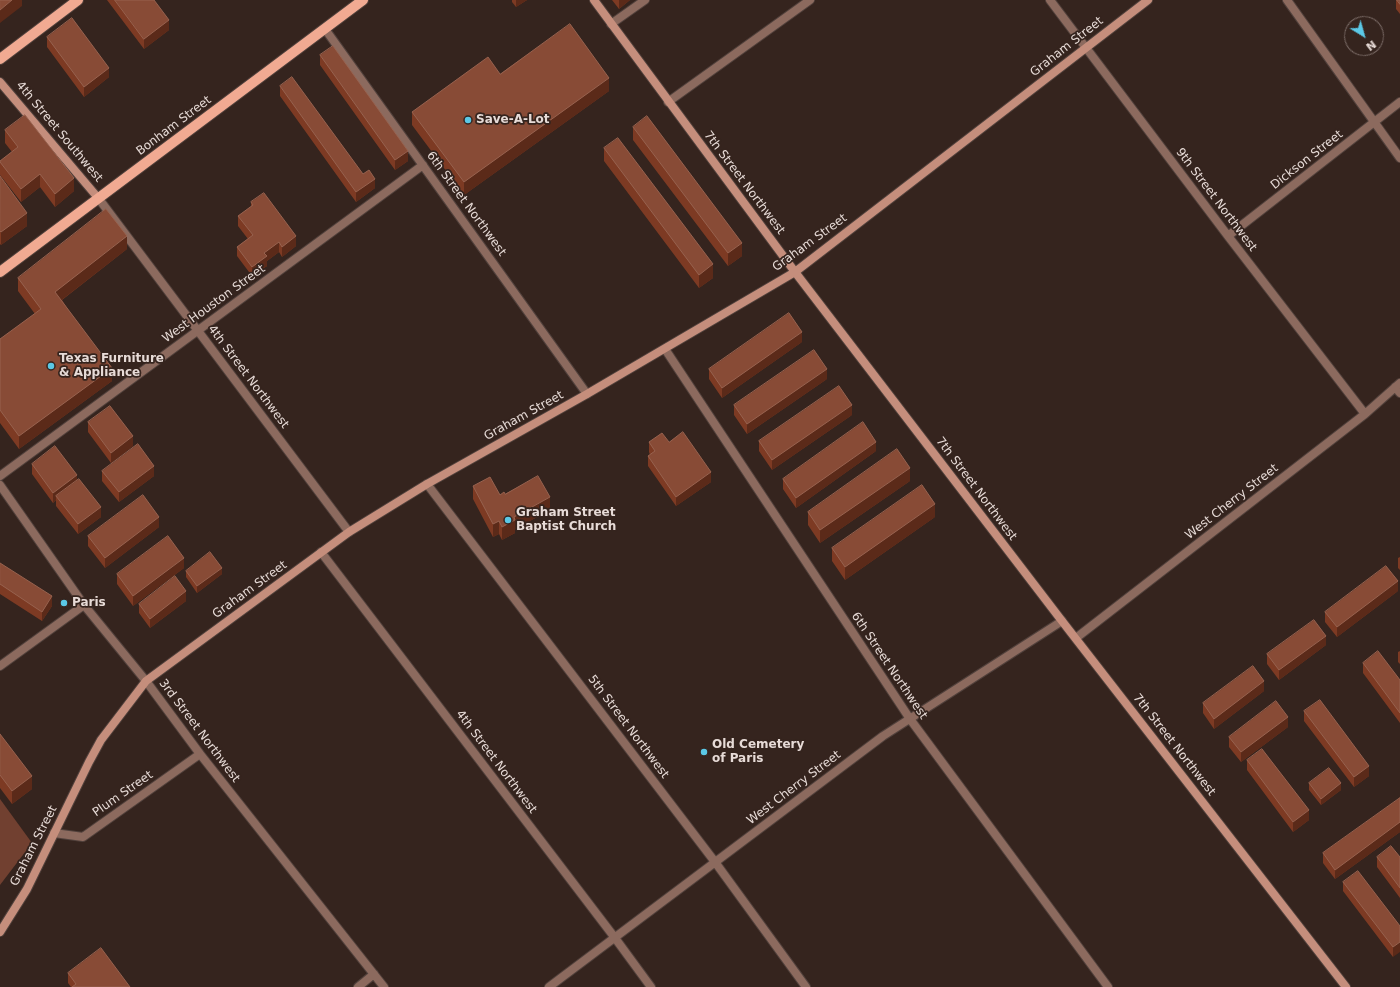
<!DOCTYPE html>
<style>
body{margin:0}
#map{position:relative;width:1400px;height:987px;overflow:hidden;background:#35241e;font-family:"DejaVu Sans",sans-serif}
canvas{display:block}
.north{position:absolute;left:1344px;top:16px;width:40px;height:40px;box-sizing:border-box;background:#35241e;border:1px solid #7c6d68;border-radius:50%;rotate:143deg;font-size:11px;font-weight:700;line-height:16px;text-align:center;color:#e7dbd7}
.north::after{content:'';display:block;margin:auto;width:14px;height:18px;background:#5bc8e6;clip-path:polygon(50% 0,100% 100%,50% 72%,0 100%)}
</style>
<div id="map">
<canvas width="1400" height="987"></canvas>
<div class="north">N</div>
</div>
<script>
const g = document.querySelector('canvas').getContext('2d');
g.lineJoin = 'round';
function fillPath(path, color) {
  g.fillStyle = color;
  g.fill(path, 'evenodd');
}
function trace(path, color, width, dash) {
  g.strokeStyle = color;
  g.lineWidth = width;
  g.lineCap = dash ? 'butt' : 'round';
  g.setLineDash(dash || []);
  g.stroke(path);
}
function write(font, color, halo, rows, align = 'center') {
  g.font = font + ' "DejaVu Sans",sans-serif';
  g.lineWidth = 3.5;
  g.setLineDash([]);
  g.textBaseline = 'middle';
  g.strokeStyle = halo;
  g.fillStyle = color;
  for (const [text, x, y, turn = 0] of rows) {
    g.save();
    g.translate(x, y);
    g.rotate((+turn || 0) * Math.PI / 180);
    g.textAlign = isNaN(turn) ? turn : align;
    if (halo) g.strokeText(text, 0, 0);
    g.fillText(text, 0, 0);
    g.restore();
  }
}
fillPath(new Path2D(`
 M0,799l32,44 -32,42z`), '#714030');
const street = new Path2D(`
 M1050,0l178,236 137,178
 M1287,0l113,158
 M611,24l34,-24
 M325,29l262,365
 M668,102l142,-102
 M99,199l250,333
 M1228,236l172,-134
 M665,349l245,370 198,268
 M1395,387l5,6
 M0,476l423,-311
 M427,484l288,378 91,125
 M0,485l84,120 62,76 54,73 184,233
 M321,552l294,386 36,49
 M1076,638l289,-224 35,-31
 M0,666l84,-61
 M54,833l29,4 117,-83
 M358,987l16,-13
 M549,987l334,-251 179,-115`);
const secondary = new Path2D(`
 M594,0l201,272 267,349 284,366
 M0,82l99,117
 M0,932l27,-43 62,-127 12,-22 45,-59 203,-149 78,-48 160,-90 208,-122 353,-272`);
const primary = new Path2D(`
 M0,59l78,-59
 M0,272l363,-272`);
trace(street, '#51413c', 10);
trace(secondary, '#51413c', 10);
trace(primary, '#51413c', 12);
trace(street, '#8c6a5e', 8);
trace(secondary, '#c58e7c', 8);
trace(primary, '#f1aa92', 10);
fillPath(new Path2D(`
 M107,0h47l15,30 -25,19z
 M512,0h15l-11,7 -4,-5z
 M612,0h18l-11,9z
 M1396,0h4v14l-4,-5z
 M47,37l62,40 -25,20 -37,-50z
 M320,55l88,106 -13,9 -75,-105z
 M500,74l109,17 -145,104 -52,-70v-13z
 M280,86l83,88 12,14 -19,14 -76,-106z
 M633,127l109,129 -14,10 -95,-126z
 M5,130l69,61 -19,16 -15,-20 -19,15 -21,-27v-14l12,-9 -7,-9z
 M604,148l109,130 -14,10 -95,-127z
 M0,176l27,50 -26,19 -1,-1z
 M251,202l45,44 -14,11 -3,-5 -12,9v5l-15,10 -15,-20v-9l11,-8 -10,-13v-10l13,-9z
 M127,249l-65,51 50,81 -93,68 -19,-26v-84l35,-25 -17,-23v-13z
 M802,342l-80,56 -13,-19v-10z
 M827,379l-80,55 -13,-19v-10z
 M852,415l-80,55 -13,-19v-10z
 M88,422l45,24 -22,17 -23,-31z
 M649,442h20l42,40 -35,24 -28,-40v-10l2,-1 -1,-3z
 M876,451l-80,57 -13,-19v-10z
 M32,464l45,17 24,36 -23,17 -22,-28v-6l-3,3 -21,-29z
 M102,471l52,5 -35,26 -17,-21z
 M910,481l-90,62 -12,-18v-13z
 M473,486l27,9 5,-1 45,16 -35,19v4l-13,7 -3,-6 -6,3 -20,-38z
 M935,517l-90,63 -13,-19v-13z
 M159,527l-54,41 -17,-22v-10z
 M1400,557v13l-2,-2v-10z
 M0,563l52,43 -10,15 -42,-27z
 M184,568l-51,38 -16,-22v-10z
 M186,571l36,3 -25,19 -11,-16z
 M1398,591l-61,46 -12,-15v-10z
 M186,601l-36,27 -11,-15v-9z
 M1326,645l-47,35 -12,-16v-10z
 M1400,651v13l-2,-2v-10z
 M1363,663l37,17v43l-37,-50z
 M1264,691l-50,38 -11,-16v-10z
 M1304,711l65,65 -15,11 -50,-66z
 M1288,727l-47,35 -12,-15v-10z
 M0,734l32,55 -20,15 -12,-16z
 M1247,760l62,60 -16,12 -46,-62z
 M1309,783l32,7 -20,15 -12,-15z
 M1400,798v34l-65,47 -12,-16v-10z
 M1377,857h23v41l-23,-31z
 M1343,882l57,44 -7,31 -50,-66z
 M68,973l62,14h-59l-3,-4z`), '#7d3a23');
fillPath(new Path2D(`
 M12,0h10v6l-22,17v-13z
 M516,0h11l-11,7z
 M619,0h11l-11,9z
 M169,20v10l-25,19v-10z
 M109,68v9l-25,20v-10z
 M609,78v13l-145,104v-13z
 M408,151v10l-13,9v-10z
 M40,174v13l-19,15v-13z
 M74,178v13l-19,16v-13z
 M375,179v9l-19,14v-10z
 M27,213v13l-26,19v-13z
 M127,236v13l-72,56v-13z
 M296,236v10l-14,11v-10z
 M279,242v10l-12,9v5l-15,10v-9l12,-14z
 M742,243v13l-14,10v-13z
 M713,264v14l-14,10v-13z
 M802,332v10l-80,56v-10z
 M112,368v13l-93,68v-13z
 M827,369v10l-80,55v-10z
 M852,405v10l-80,55v-10z
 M133,436v10l-22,17v-10z
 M876,442v9l-80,57v-10z
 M154,466v10l-35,26v-10z
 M910,468v13l-90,62v-13z
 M711,472v10l-35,24v-9z
 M77,475v10l-21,11v4l-3,3v-10z
 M550,497v13l-35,19v4l-13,7v-13l12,-10z
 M935,504v13l-90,63v-13z
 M101,507v10l-23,17v-10z
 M159,517v10l-54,41v-10z
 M499,521v13l-6,3v-13z
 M184,558v10l-51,38v-10z
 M222,568v6l-25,19v-7z
 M1398,581v10l-61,46v-10z
 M186,591v10l-36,27v-9z
 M52,596v10l-10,15v-9z
 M1326,636v9l-47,35v-10z
 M1264,681v10l-50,38v-10z
 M1288,717v10l-47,35v-10z
 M1369,766v10l-15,11v-10z
 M32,776v13l-20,15v-13z
 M1341,783v7l-20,15v-6z
 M1309,810v10l-16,12v-10z
 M1400,822v10l-65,47v-9z
 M1400,942v10l-7,5v-10z`), '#5b2a19');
const building = new Path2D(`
 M0,0h12l-12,10z
 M115,0h39l15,20 -25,19z
 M1397,0h3v4z
 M72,18l37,50 -25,19 -37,-50z
 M570,24l39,54 -145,104 -52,-70 76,-55 12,17z
 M333,46l75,105 -13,9 -75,-105z
 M292,77l71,97 6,-4 6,9 -19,13 -76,-106z
 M25,115l49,63 -19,16 -15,-20 -19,15 -21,-27v-1l18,-14 -13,-17z
 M647,116l95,127 -14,10 -95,-126z
 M618,138l95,126 -14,11 -95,-127z
 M0,176l27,37 -26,19 -1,-1z
 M264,193l32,43 -14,11 -3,-5 -15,11 3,3 -15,11 -15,-20 16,-12 -15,-19 15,-11 -2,-3z
 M106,209l21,27 -72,56 57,76 -93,68 -19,-26v-71l41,-30 -23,-31z
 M789,313l13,19 -80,56 -13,-19z
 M814,350l13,19 -80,55 -13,-19z
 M839,386l13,19 -80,55 -13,-19z
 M110,406l23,30 -22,17 -23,-31z
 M863,422l13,20 -80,56 -13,-19z
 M683,432l28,40 -35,25 -28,-41 7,-5 -6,-9 13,-9 7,9z
 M138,444l16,22 -35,26 -17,-21z
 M55,446l22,29 -24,18 -21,-29z
 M897,449l13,19 -90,62 -12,-18z
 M538,476l12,21 -36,20 1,3 -13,7 -3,-6 -6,3 -20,-38 17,-9 10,18 4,-3 1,2z
 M79,479l22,28 -23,17 -22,-28z
 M922,485l13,19 -90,63 -13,-19z
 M143,495l16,22 -54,41 -17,-22z
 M168,536l16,22 -51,38 -16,-22z
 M210,552l12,16 -25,18 -11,-15z
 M0,563l52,33 -10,16 -42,-28z
 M1386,566l12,15 -61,46 -12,-15z
 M175,576l11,15 -36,28 -11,-15z
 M1314,620l12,16 -47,34 -12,-16z
 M1378,651l22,29v33l-37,-50z
 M1253,666l11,15 -50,38 -11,-16z
 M1320,700l49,66 -15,11 -50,-66z
 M1276,701l12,16 -47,35 -12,-15z
 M0,734l32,42 -20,15 -12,-16z
 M1262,749l47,61 -16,12 -46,-62z
 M1329,768l12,15 -20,16 -12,-16z
 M1400,798v24l-65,48 -12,-17z
 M1391,846l9,11v31l-23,-31z
 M1358,871l42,55v16l-7,5 -50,-65z
 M101,948l29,39h-58l4,-3 -8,-11z`);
fillPath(building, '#884b36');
trace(building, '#97624f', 1);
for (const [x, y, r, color] of [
 [468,120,4,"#5bc8e6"],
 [51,366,4,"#5bc8e6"],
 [508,520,4,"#5bc8e6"],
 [64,603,4,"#5bc8e6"],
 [704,752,4,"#5bc8e6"]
]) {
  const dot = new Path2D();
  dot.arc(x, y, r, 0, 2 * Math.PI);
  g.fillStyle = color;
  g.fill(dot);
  trace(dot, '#35241e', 1.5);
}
write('12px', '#e7dbd7', '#35241e', [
 ["Graham Street",1067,47,-38],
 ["Bonham Street",174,126,-37],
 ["4th Street Southwest",59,132,50],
 ["Dickson Street",1307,160,-38],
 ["7th Street Northwest",744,183,53],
 ["9th Street Northwest",1216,200,53],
 ["6th Street Northwest",466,204,54],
 ["Graham Street",810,243,-36],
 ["West Houston Street",214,304,-36],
 ["4th Street Northwest",248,377,53],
 ["Graham Street",524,416,-29],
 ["7th Street Northwest",976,489,53],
 ["West Cherry Street",1232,502,-38],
 ["Graham Street",250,590,-36],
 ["6th Street Northwest",889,666,56],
 ["5th Street Northwest",628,727,53],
 ["3rd Street Northwest",199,731,53],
 ["7th Street Northwest",1174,745,52],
 ["4th Street Northwest",496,762,53],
 ["West Cherry Street",794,788,-37],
 ["Plum Street",123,794,-35],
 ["Graham Street",34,846,-63]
]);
write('bold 12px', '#e7dbd7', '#35241e', [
 ["Save-A-Lot",476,120],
 ["Texas Furniture",59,359],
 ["& Appliance",59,373],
 ["Graham Street",516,513],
 ["Baptist Church",516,527],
 ["Paris",72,603],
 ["Old Cemetery",712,745],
 ["of Paris",712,759]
], 'left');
</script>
